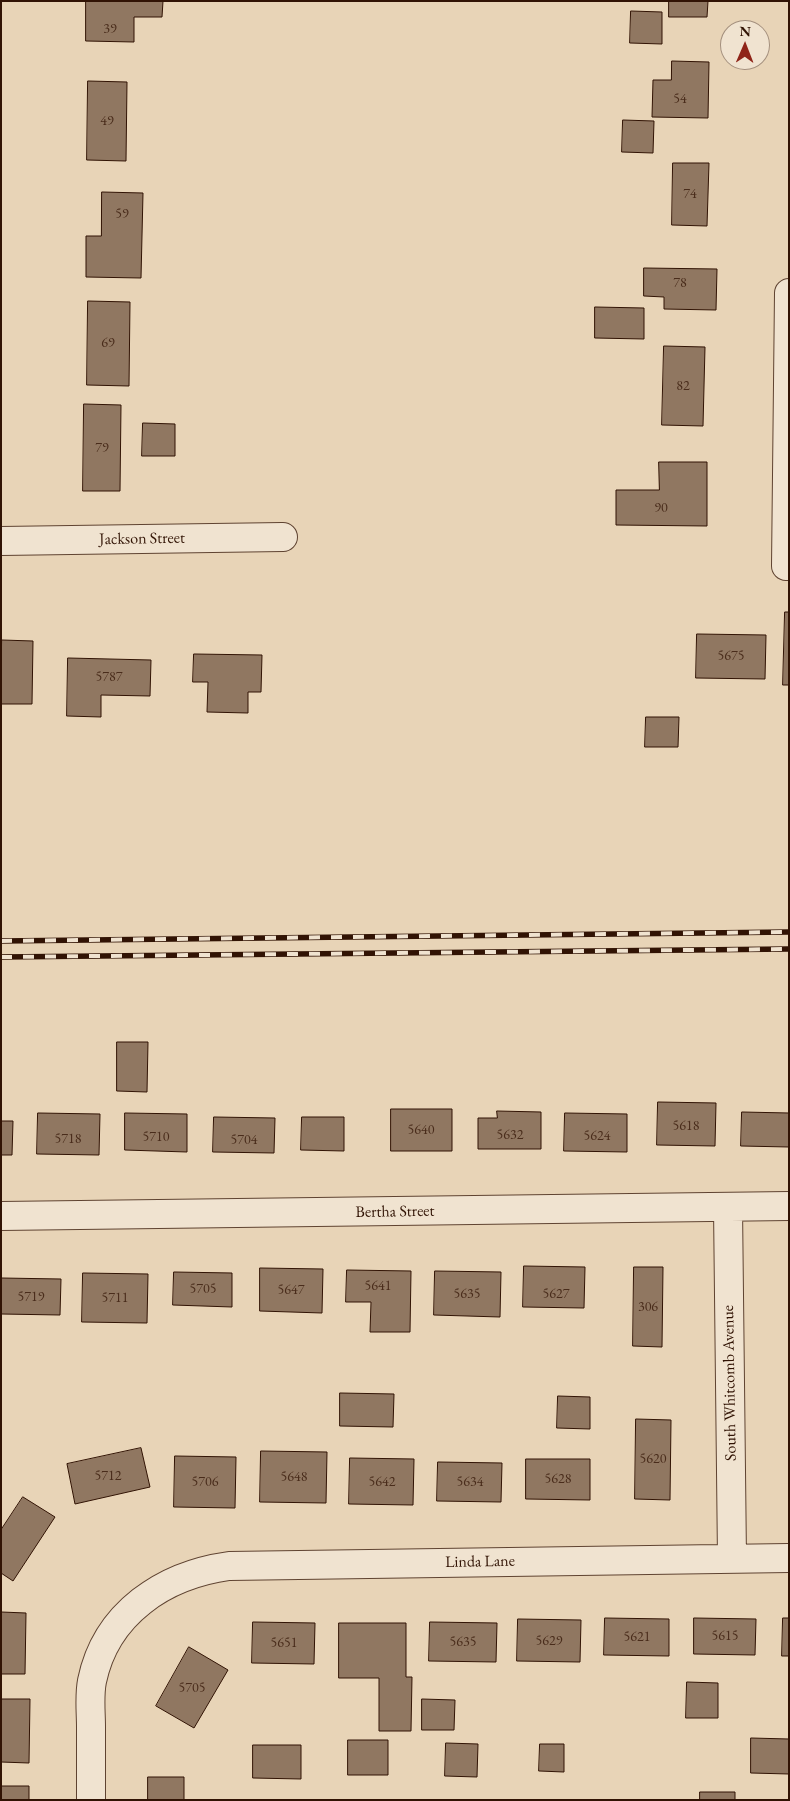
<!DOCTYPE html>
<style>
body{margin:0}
#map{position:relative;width:790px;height:1801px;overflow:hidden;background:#e8d4b7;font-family:"EB Garamond",serif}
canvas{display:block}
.frame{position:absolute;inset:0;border:2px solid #311304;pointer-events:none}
.north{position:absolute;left:720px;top:20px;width:50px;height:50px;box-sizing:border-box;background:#f0e3d0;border:1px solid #a4907e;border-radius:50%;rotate:1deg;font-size:14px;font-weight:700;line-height:20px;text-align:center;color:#311304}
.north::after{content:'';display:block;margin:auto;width:18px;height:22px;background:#8f2418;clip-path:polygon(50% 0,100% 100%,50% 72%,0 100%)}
</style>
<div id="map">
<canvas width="790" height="1801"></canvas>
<div class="frame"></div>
<div class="north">N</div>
</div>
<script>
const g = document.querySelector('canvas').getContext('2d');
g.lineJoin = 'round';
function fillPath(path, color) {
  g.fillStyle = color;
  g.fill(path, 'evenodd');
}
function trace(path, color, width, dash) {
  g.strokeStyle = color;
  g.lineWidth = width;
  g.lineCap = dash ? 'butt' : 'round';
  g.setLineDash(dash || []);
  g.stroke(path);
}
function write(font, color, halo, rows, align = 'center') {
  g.font = font + ' "EB Garamond",serif';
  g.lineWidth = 5;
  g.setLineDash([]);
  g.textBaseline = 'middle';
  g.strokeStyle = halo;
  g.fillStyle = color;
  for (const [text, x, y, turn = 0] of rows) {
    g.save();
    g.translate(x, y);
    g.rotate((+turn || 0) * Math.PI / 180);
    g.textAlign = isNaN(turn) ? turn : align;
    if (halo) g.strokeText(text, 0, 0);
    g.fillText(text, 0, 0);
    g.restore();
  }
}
const building = new Path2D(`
 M86,1h77l-1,16h-28v25l-48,-1z
 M669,1h39l-1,16h-38z
 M631,11l31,1v32l-32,-1z
 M672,61l37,1 -1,56 -56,-1 1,-37h18z
 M88,81l39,1 -1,79 -39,-1z
 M623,120l31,1 -1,32 -31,-1z
 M673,163h36l-2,63 -35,-1z
 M102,192l41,1 -2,85 -55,-1v-41h15z
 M644,268l73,1 -1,41 -52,-1v-12l-20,-1z
 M88,301l42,1 -1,84 -42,-1z
 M595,307l49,1v31l-49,-1z
 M664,346l41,1 -2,79 -41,-1z
 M84,404l37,1 -1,86h-37z
 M143,423l32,1v32h-33z
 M659,462h48v64l-91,-1v-35h43z
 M785,612h4v73h-6z
 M697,634l69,1 -1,44 -69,-1z
 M2,640l31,1 -1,63h-31z
 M194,654l68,1 -1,37h-13v21l-41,-1 1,-30h-15z
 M68,658l83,2 -1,36 -49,-1v22l-34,-1z
 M646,717h33l-1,30h-33z
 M117,1042h31l-1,50 -30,-1z
 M658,1102l58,1 -1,43 -58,-1z
 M391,1109h61v42h-61z
 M497,1111l44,1v37h-63v-31h19z
 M742,1112l47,1v34l-48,-1z
 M38,1113l62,1 -1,41 -62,-1z
 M125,1113l62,1v38l-62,-2z
 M565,1113l62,1v38l-63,-1z
 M214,1117l61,1 -1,35 -61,-1z
 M302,1117h42v34l-43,-1z
 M1,1121h12l-1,34h-11z
 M524,1266l61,1 -1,41 -61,-1z
 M634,1267h29l-1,80 -29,-1z
 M260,1268l63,1 -1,44 -62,-2z
 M347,1270l64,1 -1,61h-40l1,-30h-25z
 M435,1271l66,1 -1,45 -66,-2z
 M174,1272l58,1v34l-59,-2z
 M83,1273l65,1 -1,49 -65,-1z
 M1,1278l60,1 -1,36 -59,-1z
 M340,1393l54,1 -1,33 -53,-1z
 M558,1396l32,1v32l-33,-1z
 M636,1419l35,1 -1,80 -35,-1z
 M141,1448l9,39 -75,17 -8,-40z
 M261,1451l66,1 -1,51 -66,-1z
 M175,1456l61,1 -1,51 -61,-1z
 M350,1458l64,1 -1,46 -64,-1z
 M526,1459h64v41l-64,-1z
 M438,1462l64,1 -1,39 -64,-1z
 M23,1497l32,20 -42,64 -12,-8v-43z
 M1,1612l25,1 -1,61h-24z
 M605,1618l64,1v37l-65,-1z
 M694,1618l62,1 -1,36 -61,-1z
 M783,1618h6v38h-7z
 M518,1619l63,1 -1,42 -63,-1z
 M253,1622l62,1 -1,41 -62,-1z
 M430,1622l67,1 -1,39 -67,-1z
 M339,1623h67v54h6l-1,54h-32v-53h-40z
 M189,1647l39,23 -34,58 -38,-22z
 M687,1682l31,1v35h-32z
 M1,1699h29l-1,64 -28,-1z
 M422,1699l33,1 -1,30h-32z
 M751,1738l38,1v35l-38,-1z
 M348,1740h40v35h-40z
 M446,1743l32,1 -1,33 -32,-1z
 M540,1744h24v28l-25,-1z
 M253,1745h48v34l-48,-1z
 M148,1777h36v23h-36z
 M1,1786h28v14h-28z
 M700,1792h35v8h-35z`);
fillPath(building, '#907761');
trace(building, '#311304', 1);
const minor = new Path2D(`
 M789,293l-3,273h3
 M1,541l282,-4
 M728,1207l4,352
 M1,1216l788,-10
 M91,1800c0,-25 0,-49 0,-73 0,-15 -2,-31 1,-46 14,-68 72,-106 137,-115l560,-8`);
trace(minor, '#5f4331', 30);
trace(minor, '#f0e3d0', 28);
const rail = new Path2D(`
 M1,941l788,-9
 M1,957l788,-8`);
trace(rail, '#311304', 5.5);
trace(rail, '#f0e3d0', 4, [11]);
write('14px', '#492c1b', null, [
 ["39",110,29],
 ["54",680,99],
 ["49",107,121],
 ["74",690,194],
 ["59",122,214],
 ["78",680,283],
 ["69",108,343],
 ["82",683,386],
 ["79",102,448],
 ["90",661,508],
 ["5675",731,656],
 ["5787",109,677],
 ["5618",686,1126],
 ["5640",421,1130],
 ["5632",510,1135],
 ["5624",597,1136],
 ["5710",156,1137],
 ["5718",68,1139],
 ["5704",244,1140],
 ["5641",378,1286],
 ["5705",203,1289],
 ["5647",291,1290],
 ["5635",467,1294],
 ["5627",556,1294],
 ["5719",31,1297],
 ["5711",115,1298],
 ["306",648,1307],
 ["5620",653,1459],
 ["5712",108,1476],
 ["5648",294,1477],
 ["5628",558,1479],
 ["5706",205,1482],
 ["5642",382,1482],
 ["5634",470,1482],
 ["5615",725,1636],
 ["5621",637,1637],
 ["5629",549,1641],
 ["5635",463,1642],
 ["5651",284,1643],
 ["5705",192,1688]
]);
write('16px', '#311304', '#f0e3d0', [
 ["Jackson Street",142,539,-1],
 ["Bertha Street",395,1212,-1],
 ["South Whitcomb Avenue",730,1383,-91],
 ["Linda Lane",480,1562,-1]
]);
</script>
